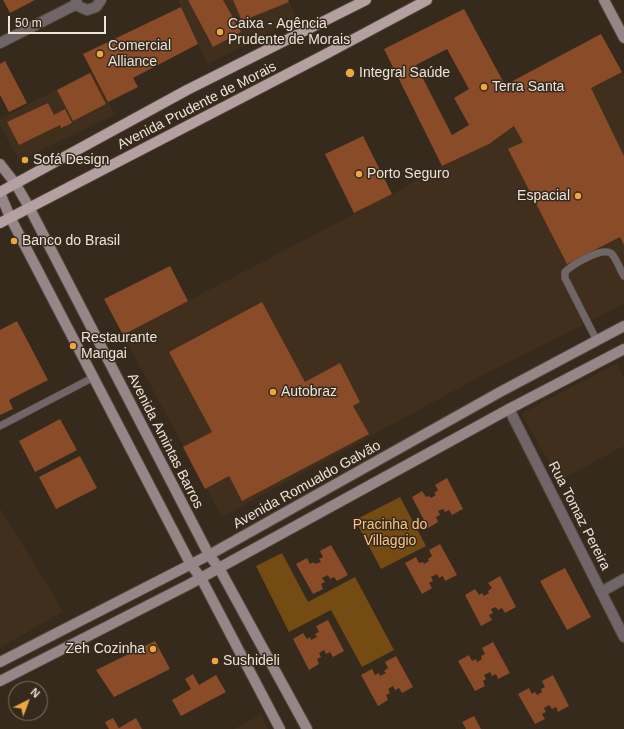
<!DOCTYPE html>
<meta charset="utf-8">
<style>
body{margin:0}
#map{position:relative;width:624px;height:729px;overflow:hidden;background:#362a1c;font-family:Arial,sans-serif}
canvas{display:block}
.north{position:absolute;left:8px;top:681px;width:40px;height:40px;box-sizing:border-box;background:#362a1c;border:1px solid #7f7468;border-radius:50%;rotate:42deg;font-size:11px;font-weight:700;line-height:16px;text-align:center;color:#ece4db}
.north::after{content:'';display:block;margin:auto;width:14px;height:18px;background:#f0a63f;clip-path:polygon(50% 0,100% 100%,50% 72%,0 100%)}
.scale{position:absolute;left:8px;top:16px;width:98px;height:18px;box-sizing:border-box;border:2px solid #ece4db;border-top:0;padding-left:5px;font-size:12px;line-height:14px;white-space:nowrap;color:#ece4db;-webkit-text-stroke:3px #362a1c;paint-order:stroke}
</style>
<div id="map">
<canvas width="624" height="729"></canvas>
<div class="north">N</div>
<div class="scale">50 m</div>
</div>
<script>
const g = document.querySelector('canvas').getContext('2d');
g.lineJoin = 'round';
function fillPath(path, color) {
  g.fillStyle = color;
  g.fill(path, 'evenodd');
}
function trace(path, color, width, dash) {
  g.strokeStyle = color;
  g.lineWidth = width;
  g.lineCap = dash ? 'butt' : 'round';
  g.setLineDash(dash || []);
  g.stroke(path);
}
function write(font, color, halo, rows, align = 'center') {
  g.font = font + ' Arial,sans-serif';
  g.lineWidth = 3;
  g.setLineDash([]);
  g.textBaseline = 'middle';
  g.strokeStyle = halo;
  g.fillStyle = color;
  for (const [text, x, y, turn = 0] of rows) {
    g.save();
    g.translate(x, y);
    g.rotate((+turn || 0) * Math.PI / 180);
    g.textAlign = isNaN(turn) ? turn : align;
    if (halo) g.strokeText(text, 0, 0);
    g.fillText(text, 0, 0);
    g.restore();
  }
}
fillPath(new Path2D(`
 M178,0h110l9,20 -90,44z
 M92,71l23,43 -95,47 -20,-35v-7z
 M622,72l2,4v228l-137,69 -265,144 -99,-182 269,-141 50,-28 47,-22 25,-18z
 M617,363l7,16v67l-64,34 -39,-66z
 M0,508l63,103 -63,37z
 M261,715l7,14h-34l13,-7z`), '#402f1c');
fillPath(new Path2D(`
 M400,497l26,49 -45,23 -26,-49z
 M282,553l26,49 47,-25 39,73 -32,17 -31,-57 -42,22 -33,-66z`), '#744b12');
fillPath(new Path2D(`
 M3,0h32l-25,13z
 M188,0h35l18,32 -28,15z
 M233,0h55l1,2 -47,19z
 M181,7l17,37 -65,34 5,9 -30,15 -25,-48z
 M464,9l41,76 96,-51 21,38 -31,16 33,68v89l-4,-8 -53,27 -59,-115 15,-7 -9,-16 -25,18 -47,22 -58,-117zM447,49l22,40 -15,9 15,27 -17,10 -36,-70z
 M5,61l22,42 -18,9 -9,-17v-31z
 M90,73l16,31 -33,17 -16,-31z
 M48,103l6,12 11,-6 7,14 -11,5 -1,-3 -41,20 -12,-23z
 M363,136l29,58 -38,19 -29,-59z
 M170,266l18,35 -65,34 -19,-36z
 M262,302l43,80 35,-19 20,39 -7,4 16,28 -127,67 -13,-25 -24,13 -22,-42 29,-15 -43,-80z
 M17,321l31,59 -39,20 4,9 -13,6v-85z
 M60,419l17,31 -42,22 -16,-31z
 M80,456l17,32 -41,21 -17,-32z
 M447,478l16,31 -11,6 -3,-5 -4,2 -2,-3 -5,2 2,4 -4,2 2,5 -10,6 -16,-31 10,-6 4,6 3,-1 2,2 5,-3 -2,-2 4,-3 -3,-5z
 M440,544l17,31 -12,6 -2,-5 -4,2 -2,-4 -6,3 2,4 -4,2 3,5 -10,6 -17,-31 11,-6 3,6 4,-1 1,2 5,-3 -1,-2 4,-3 -3,-6z
 M331,545l17,30 -11,6 -3,-4 -4,2 -2,-4 -6,3 3,4 -4,2 2,5 -10,5 -17,-30 11,-6 3,6 4,-2 1,2 6,-2 -2,-3 4,-2 -3,-6z
 M565,568l26,49 -24,13 -27,-49z
 M500,576l16,31 -11,6 -3,-5 -4,2 -2,-3 -5,2 2,4 -4,2 3,5 -11,6 -16,-31 10,-6 4,6 3,-2 2,3 5,-3 -1,-2 4,-3 -4,-5z
 M328,620l16,31 -11,6 -3,-5 -4,2 -2,-4 -5,3 2,4 -4,2 2,5 -10,6 -16,-31 10,-6 4,6 3,-2 1,3 6,-3 -2,-3 4,-2 -3,-6z
 M155,641l15,28 -56,28 -18,-27z
 M493,642l17,31 -12,6 -2,-5 -4,2 -2,-4 -6,3 2,4 -3,2 2,5 -10,5 -17,-30 11,-6 3,6 4,-2 1,3 5,-3 -1,-3 4,-2 -3,-6z
 M396,656l17,31 -11,6 -3,-5 -4,2 -2,-4 -5,3 2,4 -4,2 2,5 -10,6 -17,-31 11,-6 3,6 4,-2 1,3 6,-3 -2,-2 4,-3 -3,-6z
 M193,674l6,11 17,-10 10,17 -45,24 -9,-16 19,-11 -6,-10z
 M553,675l16,31 -11,6 -2,-5 -4,2 -3,-4 -5,3 2,4 -4,2 3,5 -10,5 -17,-30 11,-6 3,6 3,-2 2,3 5,-3 -1,-3 4,-2 -3,-6z
 M474,716l7,13h-15l-4,-7z
 M113,718l6,10 17,-10 6,11h-33l-4,-7z`), '#894b28');
const lane = new Path2D(`
 M597,341l-32,-63v-6c8,-8 38,-26 47,-18 5,6 8,16 12,22
 M0,426l94,-49`);
const street = new Path2D(`
 M76,0l2,6 9,4 9,-3 5,-7
 M0,43l77,-39
 M509,409l115,228
 M601,592l23,-13`);
const secondary = new Path2D(`
 M604,0l20,38
 M0,164l15,19 14,24 180,348 10,13 88,161
 M0,193l10,24 181,348 10,13 79,151
 M0,662l209,-107 291,-163 124,-66
 M0,681l188,-96 321,-176 115,-60`);
const primary = new Path2D(`
 M0,192l187,-102 179,-90
 M0,223l324,-168 103,-55`);
trace(lane, '#53483b', 8);
trace(street, '#53483b', 12);
trace(secondary, '#53483b', 12);
trace(primary, '#53483b', 12);
trace(lane, '#706667', 7);
trace(street, '#706667', 10);
trace(secondary, '#968688', 10);
trace(primary, '#b49fa1', 10);
for (const [x, y, r, color] of [
 [220,32,4,"#f0a63f"],
 [100,54,4,"#f0a63f"],
 [350,73,5,"#f0a63f"],
 [484,87,4,"#f0a63f"],
 [25,160,4,"#f0a63f"],
 [359,174,4,"#f0a63f"],
 [578,196,4,"#f0a63f"],
 [14,241,4,"#f0a63f"],
 [73,346,4,"#f0a63f"],
 [273,392,4,"#f0a63f"],
 [153,649,4,"#f0a63f"],
 [215,661,4,"#f0a63f"]
]) {
  const dot = new Path2D();
  dot.arc(x, y, r, 0, 2 * Math.PI);
  g.fillStyle = color;
  g.fill(dot);
  trace(dot, '#362a1c', 1.5);
}
write('14px', '#ece4db', '#362a1c', [
 ["Caixa - Agência",228,24],
 ["Prudente de Morais",228,40],
 ["Comercial",108,46],
 ["Alliance",108,62],
 ["Integral Saúde",359,73],
 ["Terra Santa",492,87],
 ["Sofá Design",33,160],
 ["Porto Seguro",367,174],
 ["Espacial",570,196,"right"],
 ["Banco do Brasil",22,241],
 ["Restaurante",81,338],
 ["Mangai",81,354],
 ["Autobraz",281,392],
 ["Zeh Cozinha",145,649,"right"],
 ["Sushideli",223,661]
], 'left');
write('14px', '#ece4db', '#362a1c', [
 ["Avenida Prudente de Morais",197,106,-27],
 ["Avenida Amintas Barros",165,441,63],
 ["Avenida Romualdo Galvão",307,485,-29],
 ["Rua Tomaz Pereira",579,516,63]
]);
write('14px', '#fbc485', '#362a1c', [
 ["Pracinha do",390,525],
 ["Villaggio",390,541]
]);
</script>
